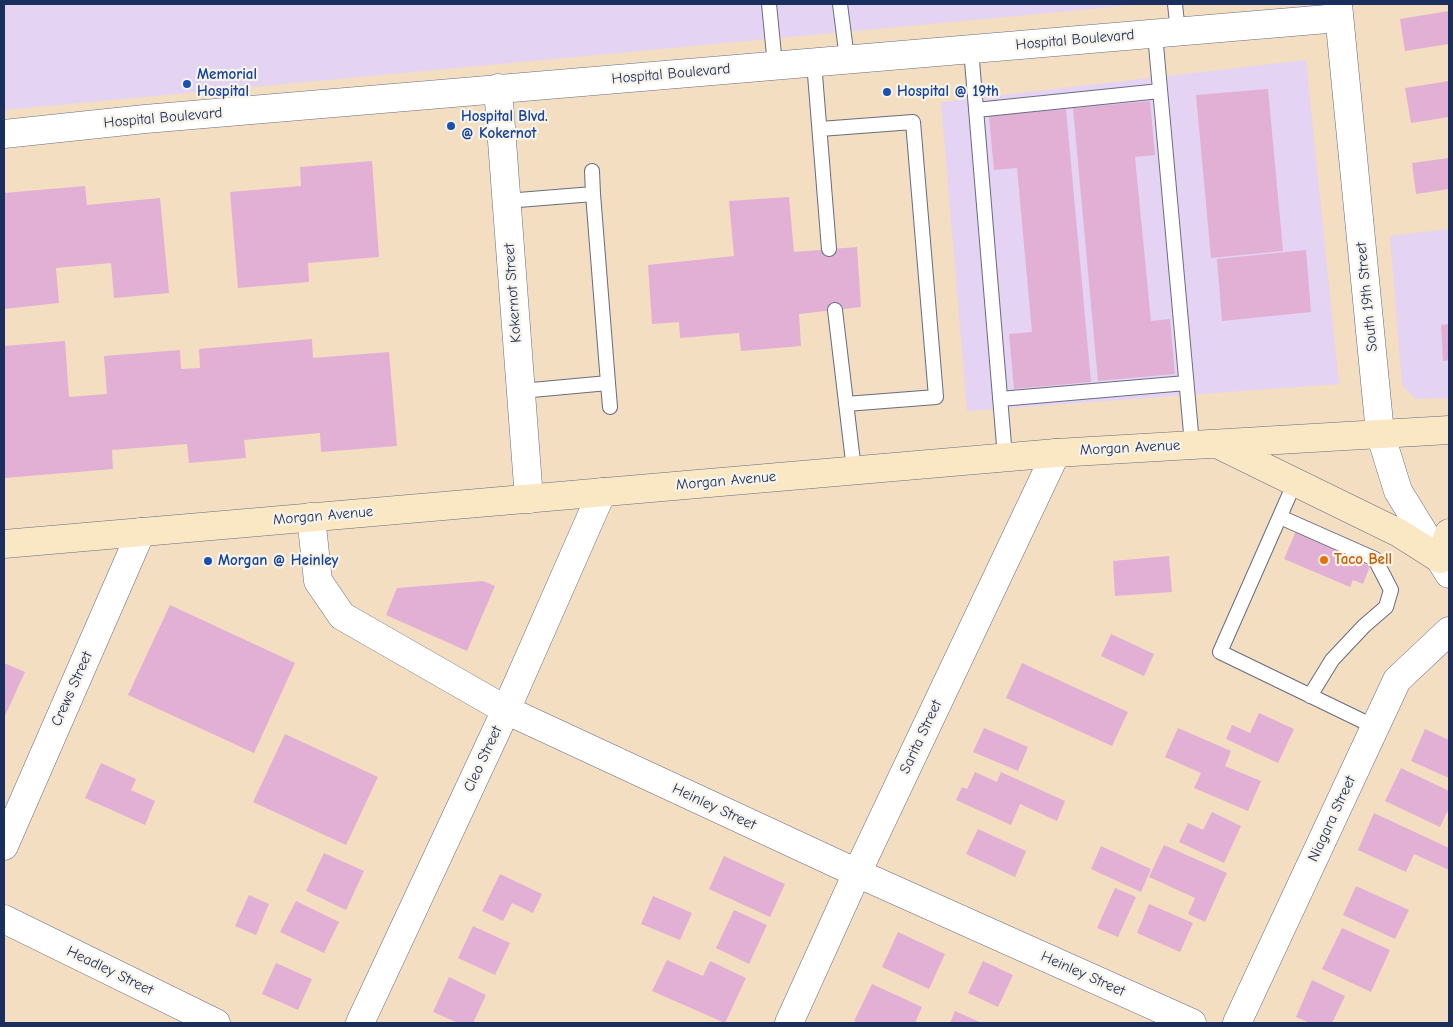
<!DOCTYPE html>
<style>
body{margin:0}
#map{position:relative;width:1453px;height:1027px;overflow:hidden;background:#f3dec1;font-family:"Comic Neue",sans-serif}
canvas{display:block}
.frame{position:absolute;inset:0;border:5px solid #1b2f5e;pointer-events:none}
</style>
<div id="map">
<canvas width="1453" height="1027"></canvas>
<div class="frame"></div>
</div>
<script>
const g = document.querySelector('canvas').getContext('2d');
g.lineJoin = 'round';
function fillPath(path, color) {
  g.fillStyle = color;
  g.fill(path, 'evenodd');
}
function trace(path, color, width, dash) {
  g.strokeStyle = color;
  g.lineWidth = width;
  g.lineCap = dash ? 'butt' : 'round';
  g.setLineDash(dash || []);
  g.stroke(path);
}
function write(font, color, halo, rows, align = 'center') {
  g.font = font + ' "Comic Neue",sans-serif';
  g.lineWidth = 4.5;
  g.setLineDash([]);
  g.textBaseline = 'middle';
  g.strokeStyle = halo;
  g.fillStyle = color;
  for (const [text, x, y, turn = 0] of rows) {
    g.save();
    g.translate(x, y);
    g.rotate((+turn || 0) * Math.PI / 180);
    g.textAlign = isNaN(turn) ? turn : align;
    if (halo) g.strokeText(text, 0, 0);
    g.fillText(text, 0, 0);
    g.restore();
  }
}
fillPath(new Path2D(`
 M4,4h1141l-1141,106z
 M1306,60l33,324 -372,27 -26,-309z
 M1449,229v169l-34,1 -13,-14 -12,-149z`), '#e4d3f2');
fillPath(new Path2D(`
 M1449,11v33l-44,7 -5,-32z
 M1449,81v36l-38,6 -6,-35z
 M1268,89l15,162 -72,7 -15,-163z
 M1150,101l5,54 -20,2 16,164 19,-2 5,55 -77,7 -25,-273z
 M1066,109l25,273 -77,7 -5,-55 23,-2 -15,-164 -23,2 -5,-54z
 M1449,158v31l-33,5 -4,-31z
 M372,161l7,96 -71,6 1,19 -71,6 -8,-96 71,-6 -1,-19z
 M85,186l2,19 73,-7 9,95 -55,5 -3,-35 -55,5 3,35 -55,6v-116z
 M789,197l5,55 63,-5 4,60 -62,7 2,32 -60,5 -2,-18 -59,5 -1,-16 -27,2 -4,-59 86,-9 -5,-55z
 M1306,250l5,62 -89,9 -5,-62z
 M1449,324v36l-6,1 -2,-36z
 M312,339l1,19 76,-6 8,94 -76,6 -1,-19 -76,7 2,18 -57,5 -2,-19 -75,6 1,19 -109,9v-132l61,-5 4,56 38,-3 -3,-38 76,-6 1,19 19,-1 -1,-19z
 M1296,531l68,29 -2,3 8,3 -7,18 -10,-4 -3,7 -66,-28z
 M1169,556l3,36 -57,4 -2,-35z
 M483,581l12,5 -28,65 -81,-36 11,-27z
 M170,605l125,58 -41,90 -126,-58z
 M1111,634l43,20 -10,22 -43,-20z
 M4,663l21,9 -21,46z
 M1022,663l106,49 -16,34 -106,-48z
 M1259,713l35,16 -16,34 -52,-24 6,-14 18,8z
 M984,728l44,19 -10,24 -45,-19z
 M1178,728l53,23 -6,15 36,15 -13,30 -54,-23 7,-15 -36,-16z
 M1425,729l24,11v38l-38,-17z
 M285,734l93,43 -32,68 -93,-43z
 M101,763l35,16 -5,11 24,11 -10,24 -60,-27z
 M1401,768l48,23v17l-9,19 -55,-26z
 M975,772l22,10 4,-10 64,29 -8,20 -37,-17 -9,21 -55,-25 6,-13 5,2z
 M1212,812l29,14 -17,37 -45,-21 9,-19 15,7z
 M1374,813l75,35v22l-35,-16 -8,18 -48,-22z
 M978,829l48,22 -11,26 -49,-23z
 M1164,845l63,28 -22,49 -17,-8 7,-16 -46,-21z
 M1101,846l50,23 -10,23 -50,-23z
 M324,853l40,18 -18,39 -40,-19z
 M724,856l61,28 -15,33 -61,-28z
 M500,874l42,20 -9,19 -21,-10 -9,18 -21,-10z
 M1356,886l53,24 -14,29 -52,-24z
 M1115,888l21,9 -18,40 -21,-9z
 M249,895l20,9 -13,31 -21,-9z
 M653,896l39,17 -12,27 -39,-16z
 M296,901l43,21 -15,31 -44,-21z
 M1149,904l44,19 -13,29 -43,-19z
 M734,910l33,15 -18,39 -33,-16z
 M473,926l37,17 -15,32 -37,-17z
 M1342,928l48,22 -19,42 -49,-23z
 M898,932l47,22 -16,35 -47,-22z
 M667,960l36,16 7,-15 36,17 -21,45 -73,-32z
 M983,961l30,14 -15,32 -30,-14z
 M276,963l36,16 -14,31 -36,-16z
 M449,977l37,18 -13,28h-15l-25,-11z
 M1312,980l33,16 -13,27h-22l-14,-6z
 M872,984l50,23 -7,16h-56l-5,-2z
 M955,1011l27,12h-32z`), '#e2b0d5');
const service = new Path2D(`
 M769,4l6,61
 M840,4l7,55
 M1175,4l3,28
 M1155,34l37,410
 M971,49l34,408
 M814,62l15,187
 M976,110l184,-19
 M820,129l93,-7 23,275 -90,7
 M592,171l1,23
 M506,201l87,-7 15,189 -87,8
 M835,310l19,160
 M608,383l2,24
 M1000,399l186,-16
 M1295,482l-75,170 155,75
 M1280,517l95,42 16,31 -5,17 -22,19 -32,34 -22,36`);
const minor = new Path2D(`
 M498,88l31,411
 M4,134l141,-15 1194,-101
 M311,517l7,64 24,35 164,94 351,163 335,150
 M4,846l137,-314
 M4,919l212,104
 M360,1023l146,-313 96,-218
 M789,1023l68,-150 199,-420
 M1237,1023l160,-343 52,-49`);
const tertiary = new Path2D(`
 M1338,4l42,429 18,58 51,83`);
const secondary = new Path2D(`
 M1217,444l182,89 41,26 9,-26
 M4,544l1052,-91 393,-23`);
trace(service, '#676c81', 16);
trace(minor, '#676c81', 29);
trace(tertiary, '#676c81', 29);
trace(secondary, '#676c81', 29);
trace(service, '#fff', 14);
trace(minor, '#fff', 28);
trace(tertiary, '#fff', 28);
trace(secondary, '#fae7c3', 28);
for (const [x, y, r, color] of [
 [187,84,5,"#1a4fb4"],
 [887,92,5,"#1a4fb4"],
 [451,126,5,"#1a4fb4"],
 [1324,560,5,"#e8710a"],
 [208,561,5,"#1a4fb4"]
]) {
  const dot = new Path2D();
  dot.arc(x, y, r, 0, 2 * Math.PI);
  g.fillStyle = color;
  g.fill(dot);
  trace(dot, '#f7f3e8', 2);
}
write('15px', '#1b2f5e', '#f7f3e8', [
 ["Hospital Boulevard",1075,40,-5],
 ["Hospital Boulevard",671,74,-5],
 ["Hospital Boulevard",163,118,-5],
 ["Kokernot Street",513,293,-94],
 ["South 19th Street",1367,297,-96],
 ["Morgan Avenue",1130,448,-3],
 ["Morgan Avenue",726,481,-5],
 ["Morgan Avenue",323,516,-5],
 ["Crews Street",72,689,-66],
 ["Sarita Street",921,737,-65],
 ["Cleo Street",483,759,-65],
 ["Heinley Street",714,807,25],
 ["Niagara Street",1332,819,-65],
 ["Headley Street",110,971,26],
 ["Heinley Street",1083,974,24]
]);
write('bold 15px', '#164399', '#f7f3e8', [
 ["Memorial",197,75],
 ["Hospital",197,92],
 ["Hospital @ 19th",897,92],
 ["Hospital Blvd.",461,117],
 ["@ Kokernot",461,134],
 ["Morgan @ Heinley",218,561]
], 'left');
write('bold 15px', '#c56008', '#f7f3e8', [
 ["Taco Bell",1334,560]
], 'left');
</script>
